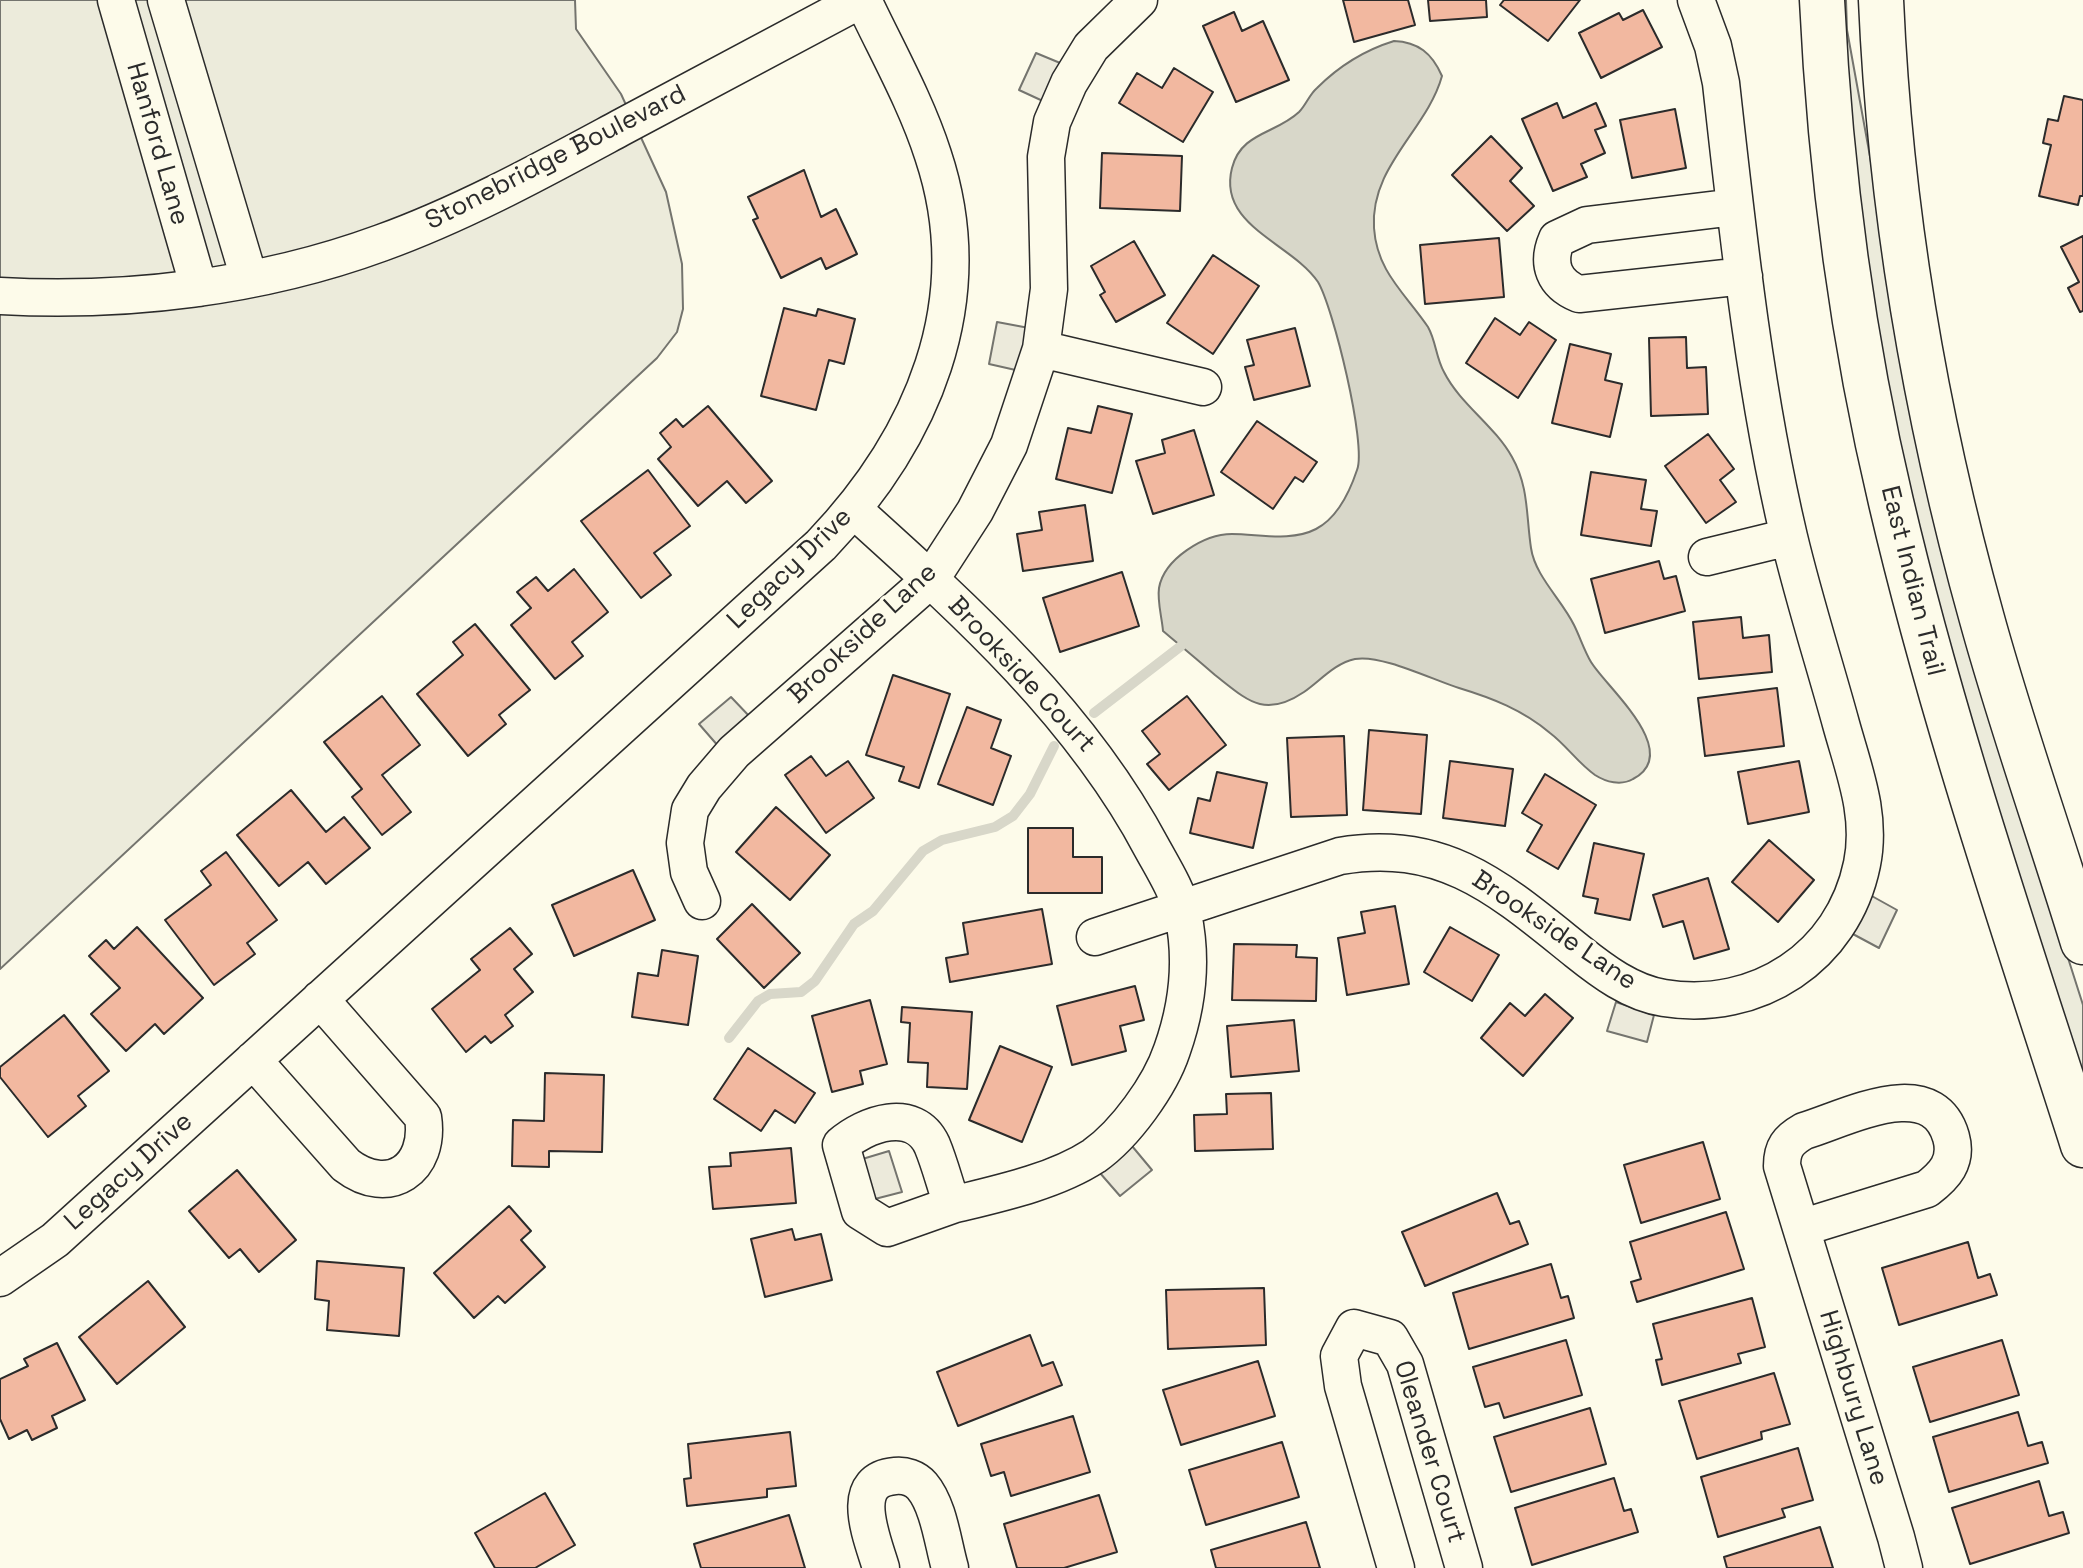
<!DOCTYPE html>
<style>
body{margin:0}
canvas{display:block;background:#fdfbea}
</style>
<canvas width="2083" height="1568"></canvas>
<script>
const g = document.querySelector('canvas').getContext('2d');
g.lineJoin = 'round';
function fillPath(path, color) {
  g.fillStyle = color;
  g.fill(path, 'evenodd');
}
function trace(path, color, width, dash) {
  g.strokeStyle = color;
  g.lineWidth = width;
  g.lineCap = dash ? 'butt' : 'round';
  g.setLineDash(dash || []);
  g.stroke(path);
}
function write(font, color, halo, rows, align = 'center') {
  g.font = font + ' "Space Grotesk",sans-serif';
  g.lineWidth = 6;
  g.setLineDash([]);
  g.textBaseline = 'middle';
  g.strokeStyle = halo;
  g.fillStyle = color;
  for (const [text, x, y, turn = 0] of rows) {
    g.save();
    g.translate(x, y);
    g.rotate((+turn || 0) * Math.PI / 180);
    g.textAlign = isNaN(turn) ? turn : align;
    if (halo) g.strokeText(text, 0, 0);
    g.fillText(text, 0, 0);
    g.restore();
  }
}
const green = new Path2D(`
 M0,0h575l1,29 45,65 45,98 16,72 1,45 -6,23 -20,26 -657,611z
 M1842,0h4l1,30 38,209 103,468 95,298v81l-155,-504 -38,-177 -31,-201z`);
fillPath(green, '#ecebdb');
trace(green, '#74746e', 2);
const parking = new Path2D(`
 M1036,53l29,12 -20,37 -26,-12z
 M997,322l32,6 -9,43 -31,-7z
 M731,697l20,21 -32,29 -20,-23z
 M1870,895l27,15 -18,38 -28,-15z
 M1616,1002l38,13 -7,27 -40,-11z
 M1132,1146l20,24 -32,26 -20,-23z
 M889,1151l13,41 -31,8 -12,-40z`);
fillPath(parking, '#eceadb');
trace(parking, '#74746e', 2);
const water = new Path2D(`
 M1394,41c24,1 38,12 48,35 -15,54 -72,90 -68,152 3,44 31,65 54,99 8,14 8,31 16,45 16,32 50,53 68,85 17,30 14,58 19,91 4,28 31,52 43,77 6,12 10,25 17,37 15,25 93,90 42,117 -12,7 -27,3 -38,-4 -17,-12 -29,-30 -45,-42 -27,-23 -58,-35 -91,-45 -26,-8 -78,-34 -104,-29 -20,4 -35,22 -51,33 -40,27 -57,8 -89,-17 -17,-15 -34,-29 -52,-44 -1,-13 -6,-30 -4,-43 5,-29 45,-54 73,-54 27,0 59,8 84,-5 21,-11 34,-38 41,-59 10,-25 -24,-163 -39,-188 -26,-39 -101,-56 -86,-114 9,-36 44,-34 67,-56 7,-7 10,-17 18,-24 21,-21 48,-38 77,-47z`);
fillPath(water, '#d8d7c9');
trace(water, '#74746e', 2);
trace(new Path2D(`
 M1094,713l87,-67
 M729,1038l29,-37 12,-7 31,-2 14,-11 39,-57 19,-13 50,-60 19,-11 53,-13 18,-11 17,-22 24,-48`), '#d8d7c9', 10);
const building = new Path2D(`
 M1343,0h65l7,25 -61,17z
 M1428,0h58l1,17 -57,4z
 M1504,0h76l-32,41 -48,-36z
 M1643,10l19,37 -61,31 -22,-45 40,-20 4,7z
 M1234,12l8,19 21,-10 26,59 -53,22 -33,-76z
 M1174,68l39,24 -30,50 -64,-39 18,-30 25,15z
 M2064,96l19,4v96h-3l-2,9 -39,-9 12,-51 -8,-2 5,-24 10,2z
 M1557,103l6,15 33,-15 10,23 -11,4 10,23 -24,11 6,13 -34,14 -31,-72z
 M1675,109l11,59 -54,10 -12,-58z
 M1491,136l31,32 -12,13 24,25 -27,25 -55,-56z
 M1102,153l80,3 -2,55 -80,-3z
 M804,170l17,47 15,-8 21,45 -31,15 -5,-11 -40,20 -28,-58 5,-2 -10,-21z
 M2083,236v75l-3,1 -12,-24 11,-6 -18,-35z
 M1499,238l5,59 -79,7 -5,-59z
 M1134,241l31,54 -49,27 -16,-27 5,-3 -14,-26z
 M1213,255l46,31 -46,68 -46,-31z
 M784,308l32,8 2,-7 37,10 -11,45 -15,-4 -13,50 -55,-14z
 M1495,318l25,17 9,-13 27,18 -38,58 -52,-35z
 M1295,328l15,58 -56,14 -9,-33 9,-2 -7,-25z
 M1686,337l1,31 19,-1 2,47 -57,2 -2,-78z
 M1570,344l41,10 -6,26 17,4 -12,53 -58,-14z
 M708,406l64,75 -26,22 -19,-22 -29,25 -40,-47 13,-12 -11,-14 16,-14 7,8z
 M1098,406l34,8 -20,79 -56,-14 12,-51 23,5z
 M1257,421l60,41 -14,20 -8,-5 -22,32 -52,-37z
 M1194,430l20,65 -61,19 -17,-53 29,-8 -3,-13z
 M1708,434l26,35 -14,11 16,22 -30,21 -41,-57z
 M648,470l42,56 -36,27 17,22 -30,23 -60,-77z
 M1591,472l55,8 -5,29 16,2 -6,35 -70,-11z
 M1085,505l8,56 -70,10 -6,-37 25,-4 -3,-18z
 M1659,561l5,18 12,-3 9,35 -80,22 -14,-54z
 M574,569l34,43 -36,30 11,14 -28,23 -44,-54 20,-17 -14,-16 19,-15 12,14z
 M1122,572l17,54 -79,26 -17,-54z
 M1741,617l2,21 26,-3 3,37 -73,7 -6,-57z
 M475,624l55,66 -31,25 7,9 -38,32 -51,-62 46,-39 -10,-13z
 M893,675l57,19 -31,94 -20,-7 5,-14 -38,-12z
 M1777,688l7,58 -79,10 -7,-58z
 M382,696l38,49 -38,30 29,37 -29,23 -30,-38 10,-8 -38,-47z
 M1187,696l39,49 -57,45 -22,-26 13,-10 -18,-23z
 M967,707l34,13 -10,28 20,8 -18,49 -55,-21z
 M1369,730l58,5 -6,79 -58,-4z
 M1344,736l3,79 -56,2 -4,-79z
 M811,756l15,20 22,-15 26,37 -48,35 -41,-58z
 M1450,761l63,8 -8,57 -62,-8z
 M1799,761l10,51 -61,12 -10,-52z
 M1217,772l50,11 -14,65 -63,-15 8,-35 12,3z
 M1545,774l51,31 -38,64 -31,-18 15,-26 -20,-12z
 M291,790l35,42 18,-15 26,31 -44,36 -18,-22 -29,24 -42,-51z
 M776,807l54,48 -40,45 -54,-48z
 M1028,828h45v29h29v36h-74z
 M1769,840l45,40 -36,42 -46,-40z
 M1594,843l50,11 -14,66 -35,-7 3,-14 -15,-3z
 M226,852l51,68 -30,23 8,11 -41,31 -49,-65 46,-35 -10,-14z
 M633,870l22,50 -81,36 -22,-51z
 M1708,878l21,71 -35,10 -11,-38 -20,6 -10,-32z
 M752,904l48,49 -36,35 -47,-49z
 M1395,906l14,78 -62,11 -9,-57 27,-5 -4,-21z
 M1042,909l10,55 -102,18 -4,-24 22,-4 -5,-31z
 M137,927l66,71 -39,36 -9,-10 -29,27 -35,-37 29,-26 -31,-32 17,-16 8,9z
 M1450,927l49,28 -27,46 -48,-29z
 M510,928l22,26 -18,15 19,23 -28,23 8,11 -22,17 -6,-7 -19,16 -34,-43 48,-39 -9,-11z
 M1234,944l63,1 -1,12 21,1 -1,43 -84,-1z
 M662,950l36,6 -10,69 -56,-8 6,-44 20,3z
 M1135,986l9,34 -24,6 6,25 -54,14 -15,-59z
 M1545,994l28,24 -50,58 -42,-38 29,-35 15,13z
 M870,1000l17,64 -27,7 3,13 -31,8 -20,-76z
 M902,1007l70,5 -5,77 -40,-2 1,-24 -20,-1 2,-39 -9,-1z
 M64,1015l45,56 -31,25 8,10 -38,31 -48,-60v-10z
 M1294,1020l5,51 -68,6 -4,-51z
 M1000,1046l52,21 -30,75 -53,-22z
 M748,1048l67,45 -20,30 -20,-13 -14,21 -47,-32z
 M545,1073l59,2 -2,77 -53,-1v16l-37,-1 1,-46 31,1z
 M1271,1093l2,56 -78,2 -1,-36 33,-1 -1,-20z
 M1703,1142l17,57 -79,24 -17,-58z
 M791,1148l5,55 -83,6 -4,-42 22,-1 -1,-13z
 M237,1170l59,70 -37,32 -19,-23 -11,9 -40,-47z
 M1497,1193l13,31 9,-3 9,23 -103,42 -23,-54z
 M509,1206l22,25 -10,9 24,27 -40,36 -7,-7 -24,22 -40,-45z
 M1726,1212l18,57 -107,33 -6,-20 10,-3 -11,-37z
 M792,1229l3,11 26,-6 11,46 -67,17 -14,-58z
 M1968,1242l10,36 12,-4 7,21 -98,30 -17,-57z
 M317,1261l87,7 -5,68 -72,-6 2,-29 -14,-2z
 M1551,1264l10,34 7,-2 6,22 -105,31 -16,-56z
 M148,1281l37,46 -68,57 -38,-47z
 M1264,1288l2,57 -98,4 -2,-59z
 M1752,1298l13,49 -27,7 3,9 -79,22 -6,-25 6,-1 -9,-35z
 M1030,1335l12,31 11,-4 9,23 -104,41 -21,-54z
 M1566,1340l16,55 -78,23 -5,-15 -14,4 -12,-40z
 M2002,1340l17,55 -89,27 -17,-55z
 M57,1343l28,57 -33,16 5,12 -25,12 -5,-10 -18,9 -9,-20v-40l28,-13 -4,-7z
 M1258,1361l17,55 -94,29 -18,-55z
 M1774,1373l16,51 -29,8 1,7 -65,20 -18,-58z
 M1590,1408l16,56 -95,28 -17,-55z
 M2018,1412l10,34 14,-4 6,21 -99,29 -16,-55z
 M1073,1416l17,56 -79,24 -7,-24 -13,4 -10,-32z
 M790,1432l6,54 -29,3v8l-80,9 -3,-27 7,-1 -3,-34z
 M1282,1442l17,55 -93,28 -17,-55z
 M1798,1448l15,52 -31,9 3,8 -67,20 -17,-60z
 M1614,1478l10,33 7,-2 7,23 -106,33 -17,-57z
 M2039,1481l10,35 14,-4 6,21 -99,31 -18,-56z
 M545,1493l30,52 -40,23h-40l-20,-35z
 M1099,1495l18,57 -53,16h-47l-13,-44z
 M789,1515l16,53h-104l-7,-24z
 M1306,1522l14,46h-104l-5,-18z
 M1820,1527l13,41h-106l-3,-11z`);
fillPath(building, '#f2b8a0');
trace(building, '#2b2b2b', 2);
const minor = new Path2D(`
 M116,0l83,288
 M166,0l83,278
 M1735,207l-148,18 -30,14c-11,25 -3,45 22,55l165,-18
 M0,296c127,7 261,-9 381,-53 83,-30 161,-73 239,-115 80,-42 160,-85 240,-128
 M1041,349l162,38
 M854,510c112,101 227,204 298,338 11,20 26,44 31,66 10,47 5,91 -11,136 -12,36 -47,84 -78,106 -40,26 -97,38 -142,49 -7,-20 -12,-41 -20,-60 -18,-39 -67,-21 -91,0l19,66 27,17 65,-23
 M1707,557l82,-20
 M702,901l-13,-29 -4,-29 5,-33 14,-23 30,-35 197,-173 44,-68 34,-66 32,-96 8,-60 -3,-132 6,-35 17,-39 22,-36 48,-47
 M1095,937l245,-81c104,-18 161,34 237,95 25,20 54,42 87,47 93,15 179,-41 198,-134 10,-49 -8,-93 -21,-140 -17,-62 -37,-124 -52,-187 -35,-149 -51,-302 -68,-454l-8,-37 -17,-46
 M253,1060l93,105c43,33 85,4 77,-48l-103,-118
 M1801,1228l126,-39c17,-13 31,-27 24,-52 -19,-65 -104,-19 -147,-6 -16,9 -22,17 -22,35l114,371 8,31
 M0,1278l55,-38 766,-695c101,-106 161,-243 112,-390 -17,-53 -46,-104 -70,-155
 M881,1568c-8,-28 -35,-88 14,-92 10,-1 20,2 27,10 17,20 21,58 28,82
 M1396,1568l-53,-182 -4,-30 15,-28 36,10 15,26 59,204`);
const major = new Path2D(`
 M1822,0c8,168 30,338 69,502 51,218 124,430 192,643
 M1881,0c9,208 45,419 101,619 30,109 68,215 101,323`);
trace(minor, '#2b2b2b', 39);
trace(major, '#2b2b2b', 47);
trace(minor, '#fdfbea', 36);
trace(major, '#fdfbea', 44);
write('26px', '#2b2b2b', '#fdfbea', [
 ["Hanford Lane",157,144,74],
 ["Stonebridge Boulevard",556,158,-27],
 ["Legacy Drive",790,569,-44],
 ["East Indian Trail",1912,581,76],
 ["Brookside Lane",863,634,-43],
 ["Brookside Court",1021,675,47],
 ["Brookside Lane",1554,931,34],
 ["Legacy Drive",129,1172,-42],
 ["Highbury Lane",1853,1398,73],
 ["Oleander Court",1429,1452,73]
]);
</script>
